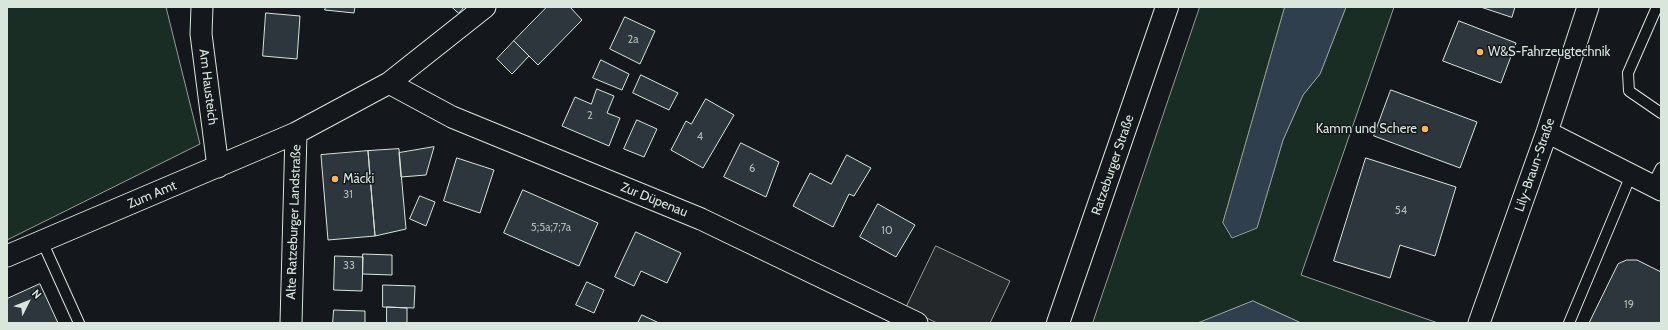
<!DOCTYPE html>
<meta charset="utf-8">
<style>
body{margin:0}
#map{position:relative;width:1668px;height:330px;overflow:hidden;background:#14181c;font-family:Cabin,sans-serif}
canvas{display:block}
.frame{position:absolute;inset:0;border:8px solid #d8e6dc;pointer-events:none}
.north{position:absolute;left:8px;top:282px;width:40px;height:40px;-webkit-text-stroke:3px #14181c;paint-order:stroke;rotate:48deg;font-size:11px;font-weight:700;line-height:16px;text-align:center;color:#d8e6dc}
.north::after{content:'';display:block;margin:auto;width:14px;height:18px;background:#d8e6dc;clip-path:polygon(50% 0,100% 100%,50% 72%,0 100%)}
</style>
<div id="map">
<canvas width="1668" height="330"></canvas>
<div class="frame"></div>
<div class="north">N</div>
</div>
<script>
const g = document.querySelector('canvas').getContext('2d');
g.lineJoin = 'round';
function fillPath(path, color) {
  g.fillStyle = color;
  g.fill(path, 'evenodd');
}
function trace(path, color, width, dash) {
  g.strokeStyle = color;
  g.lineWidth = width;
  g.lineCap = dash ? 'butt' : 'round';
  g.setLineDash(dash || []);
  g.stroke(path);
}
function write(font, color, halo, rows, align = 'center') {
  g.font = font + ' Cabin,sans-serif';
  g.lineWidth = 3;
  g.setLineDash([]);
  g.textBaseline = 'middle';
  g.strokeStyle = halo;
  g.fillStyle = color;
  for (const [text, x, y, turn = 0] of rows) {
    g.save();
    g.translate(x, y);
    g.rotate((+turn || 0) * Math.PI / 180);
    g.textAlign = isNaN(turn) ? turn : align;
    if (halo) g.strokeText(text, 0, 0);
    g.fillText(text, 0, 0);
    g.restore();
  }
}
const green = new Path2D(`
 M7,7h159l34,137 -193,96z
 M1200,7h85l-62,216 34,4 26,-87 20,-45 17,-21 26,-67h48l-93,268 137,48h-137l-48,-22 -54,22h-106z`);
fillPath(green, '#1a2d24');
trace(green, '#939e99', 1);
const parking = new Path2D(`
 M936,246l74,35 -20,42h-53l-31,-15z`);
fillPath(parking, '#24282b');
trace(parking, '#939e99', 1);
const water = new Path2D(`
 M1285,7h61l-26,67 -17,21 -20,45 -26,88 -25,10 -9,-15z
 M1253,301l48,22h-103z`);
fillPath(water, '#2f3f4d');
trace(water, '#939e99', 1);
const building = new Path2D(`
 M326,7h29l-1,6 -29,-3z
 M452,7h12l-5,6z
 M547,7h23l12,13 -44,45 -24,-24z
 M1481,7h34l-3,10z
 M266,13l34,3 -3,43 -34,-3z
 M625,17l30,14 -15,33 -30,-15z
 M1459,21l57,22 -15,40 -58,-22z
 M514,41l15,15 -17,18 -15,-15z
 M601,60l28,14 -7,16 -29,-12z
 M641,75l37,18 -9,17 -36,-17z
 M597,89l17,7 -7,17 13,5 -11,28 -47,-20 13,-29 16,7z
 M1391,90l86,32 -17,46 -86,-32z
 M706,99l28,16 -31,53 -32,-18 15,-29 5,3z
 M637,120l20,9 -13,28 -20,-8z
 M741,143l38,19 -13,35 -42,-20z
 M434,147l-8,28 -25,2 -2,-24z
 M399,149l7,80 -31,7 -7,-85z
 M368,151l7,85 -47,4 -7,-85z
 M847,155l24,13 -17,28 -5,-2 -16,33 -40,-21 17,-33 21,11z
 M457,158l37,12 -14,43 -36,-12z
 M1366,158l90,29 -21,69 -35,-11 -10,33 -56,-17z
 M523,190l75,33 -19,43 -75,-33z
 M420,196l15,6 -9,24 -16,-7z
 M878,204l37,21 -19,32 -36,-20z
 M636,232l45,21 -14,30 -26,-12 -7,15 -19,-9z
 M363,254l29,1v20l-29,-1z
 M335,256l28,1 -1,34 -28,-1z
 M1627,260h10l24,12v51h-72l29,-59z
 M587,282l17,8 -10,23 -18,-8z
 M40,284l18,39h-51v-24z
 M383,285l32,1 -1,22 -31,-1z
 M387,307l20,1v15h-20z
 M334,310l31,1v12h-32z
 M642,315l17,8h-21z`);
fillPath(building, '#2c363c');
trace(building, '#d8e6dc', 1);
const service = new Path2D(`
 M1657,7l-29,66 1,18 32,22
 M1652,186l9,-18
 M42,241l37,82
 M1569,323l62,-148`);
const minor = new Path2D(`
 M202,7l-1,27 17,133
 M389,83l63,34 249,102 216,104
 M1547,132l114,58
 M7,256l289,-123
 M291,323l5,-190 93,-50 96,-76
 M1479,323l68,-191 41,-125`);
const primary = new Path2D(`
 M1058,323l109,-316`);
trace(service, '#d8e6dc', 12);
trace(minor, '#d8e6dc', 23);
trace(primary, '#d8e6dc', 24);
trace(service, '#14181c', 10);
trace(minor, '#14181c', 21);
trace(primary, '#14181c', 22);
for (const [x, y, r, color] of [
 [1480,52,4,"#ffb74d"],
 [1425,129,4,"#ffb74d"],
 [335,179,4,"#ffb74d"]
]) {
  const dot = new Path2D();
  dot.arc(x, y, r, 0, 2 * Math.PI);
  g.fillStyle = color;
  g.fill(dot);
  trace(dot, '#14181c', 1.5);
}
write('11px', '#adbab4', null, [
 ["2a",633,40],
 ["2",590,116],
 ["4",700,137],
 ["6",752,169],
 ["31",348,195],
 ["54",1401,211],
 ["5;5a;7;7a",551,228],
 ["10",887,231],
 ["33",349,266],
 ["19",1629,305]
]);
write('13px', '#d8e6dc', '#14181c', [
 ["W&S-Fahrzeugtechnik",1488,52],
 ["Kamm und Schere",1417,129,"right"],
 ["Mäcki",343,179]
], 'left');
write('13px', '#d8e6dc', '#14181c', [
 ["Am Hausteich",208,87,83],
 ["Ratzeburger Straße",1113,165,-71],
 ["Lily-Braun-Straße",1535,165,-71],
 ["Zum Amt",152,195,-23],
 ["Zur Düpenau",654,200,22],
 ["Alte Ratzeburger Landstraße",294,222,-88]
]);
</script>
